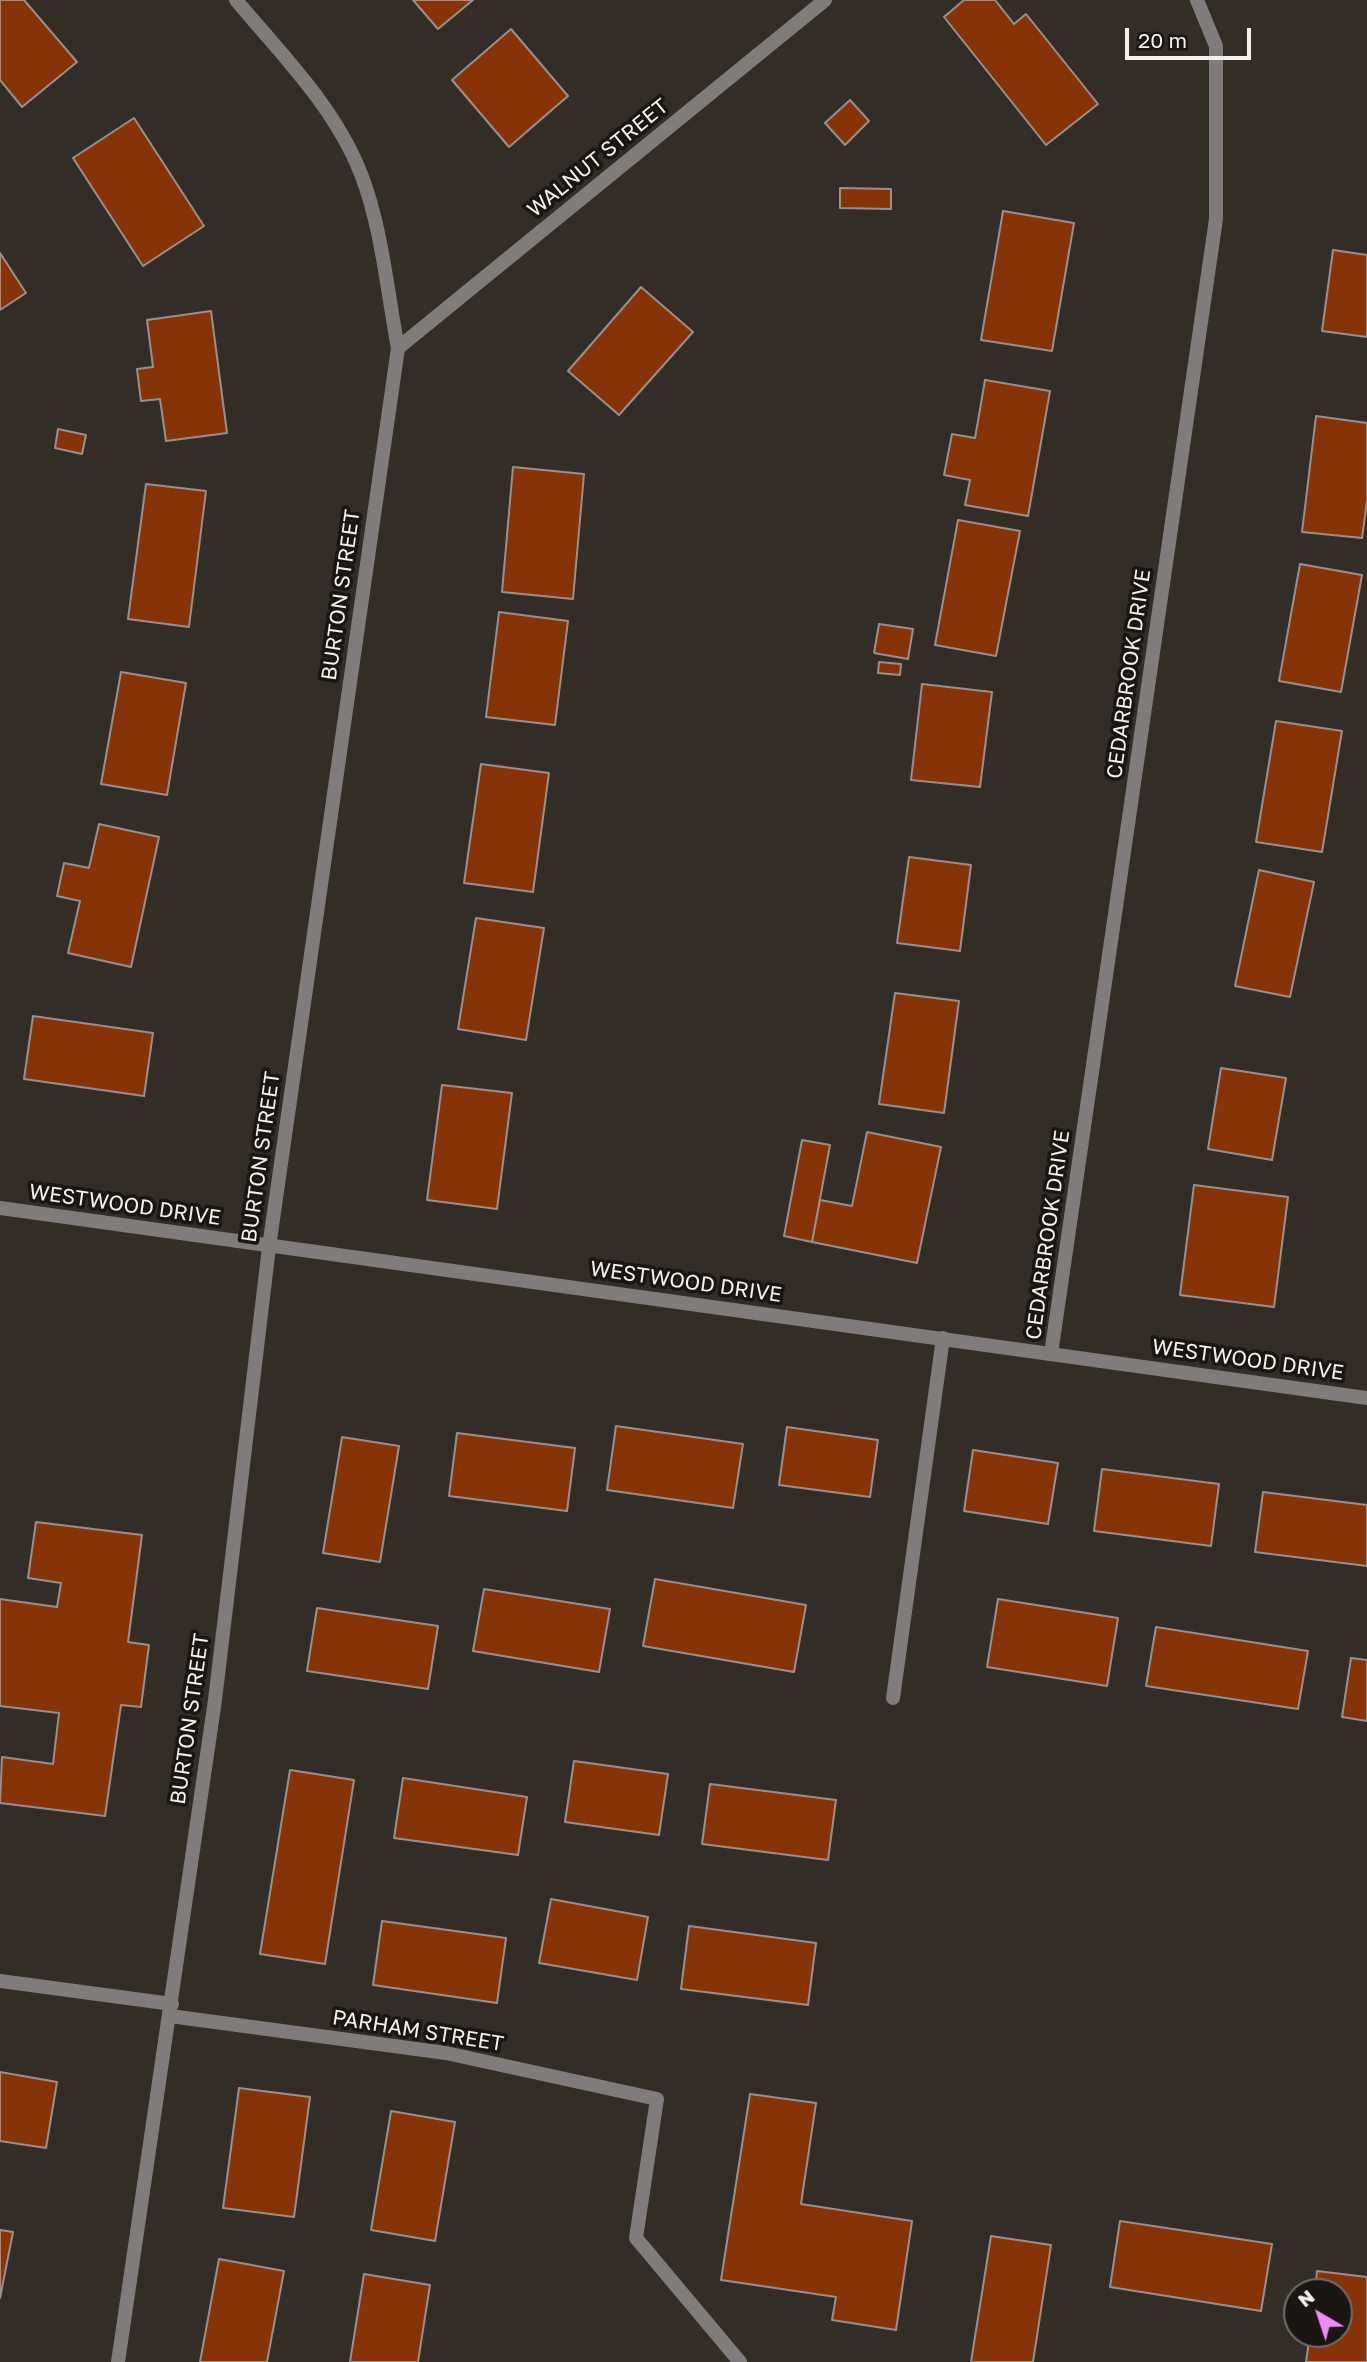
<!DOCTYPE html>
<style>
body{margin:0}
#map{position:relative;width:1367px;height:2362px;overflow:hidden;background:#332d28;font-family:"Golos Text",sans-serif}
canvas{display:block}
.north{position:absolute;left:1283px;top:2278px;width:70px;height:70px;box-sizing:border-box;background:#191614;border:2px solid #716d6b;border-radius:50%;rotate:321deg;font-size:19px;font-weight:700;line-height:28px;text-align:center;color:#f4f0ed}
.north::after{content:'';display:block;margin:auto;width:24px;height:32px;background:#ef8bf6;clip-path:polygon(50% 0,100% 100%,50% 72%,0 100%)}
.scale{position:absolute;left:1125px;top:28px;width:126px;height:32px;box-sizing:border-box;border:4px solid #f4f0ed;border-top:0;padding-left:9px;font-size:21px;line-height:24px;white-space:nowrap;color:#f4f0ed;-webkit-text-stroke:5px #191614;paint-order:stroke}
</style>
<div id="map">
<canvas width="1367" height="2362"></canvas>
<div class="north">N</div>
<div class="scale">20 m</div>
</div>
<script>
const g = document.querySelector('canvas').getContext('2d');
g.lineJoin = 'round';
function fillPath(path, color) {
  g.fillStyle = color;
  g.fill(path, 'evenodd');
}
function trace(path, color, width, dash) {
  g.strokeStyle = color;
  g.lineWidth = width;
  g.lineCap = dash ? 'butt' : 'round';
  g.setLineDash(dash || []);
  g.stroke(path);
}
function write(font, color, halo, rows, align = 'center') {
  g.font = font + ' "Golos Text",sans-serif';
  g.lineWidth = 7;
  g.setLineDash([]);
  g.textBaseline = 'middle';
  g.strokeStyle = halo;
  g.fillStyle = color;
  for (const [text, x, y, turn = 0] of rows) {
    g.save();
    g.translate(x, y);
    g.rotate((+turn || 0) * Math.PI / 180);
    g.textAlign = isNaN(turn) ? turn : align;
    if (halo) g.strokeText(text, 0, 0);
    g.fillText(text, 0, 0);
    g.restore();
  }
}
const building = new Path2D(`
 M0,0h24l53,62 -55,45 -22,-27z
 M413,0h60l-35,29z
 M964,0h31l19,24 12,-10 72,90 -52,41 -102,-128z
 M511,29l57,67 -59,51 -57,-67z
 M850,100l19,21 -24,24 -20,-22z
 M134,118l70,108 -61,40 -70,-108z
 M840,188l51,1v20l-51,-1z
 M1003,211l71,12 -22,128 -71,-11z
 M1333,250l34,5v82l-45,-6z
 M0,253l26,40 -26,17z
 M641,287l52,45 -74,83 -51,-44z
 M211,311l16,122 -61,8 -6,-42 -19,2 -4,-32 16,-2 -6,-47z
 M985,380l65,11 -22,125 -63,-11 5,-25 -26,-5 8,-41 23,4z
 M1316,416l51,7v78l-5,37 -60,-6z
 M58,429l28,6 -4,19 -27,-6z
 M513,467l71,7 -11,125 -71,-7z
 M146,484l60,7 -17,136 -61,-8z
 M958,520l62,11 -24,125 -61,-11z
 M1300,564l62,11 -21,117 -62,-11z
 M499,612l69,9 -13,104 -69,-8z
 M879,624l34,5 -5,30 -34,-6z
 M879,662l22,2 -1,11 -22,-2z
 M121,672l65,11 -19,112 -66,-11z
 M922,684l70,8 -12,95 -69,-7z
 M1276,721l66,10 -20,121 -66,-10z
 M481,764l68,9 -16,119 -69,-9z
 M99,824l60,13 -28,130 -63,-14 12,-52 -23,-5 7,-33 25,5z
 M909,857l62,8 -11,86 -63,-8z
 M1259,870l55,12 -24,115 -55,-11z
 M476,918l68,10 -18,112 -68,-11z
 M895,993l64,8 -15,112 -65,-9z
 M33,1016l120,17 -9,63 -120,-17z
 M1221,1068l65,10 -14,82 -64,-11z
 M442,1085l70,8 -15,116 -70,-9z
 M867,1132l74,15 -24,116 -105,-21 8,-42 32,6z
 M802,1140l28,5 -18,97 -28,-6z
 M1194,1185l94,12 -14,110 -94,-12z
 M616,1426l127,18 -10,64 -126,-18z
 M787,1427l91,13 -8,57 -91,-12z
 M457,1433l118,15 -8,63 -118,-15z
 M342,1437l57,9 -19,116 -57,-9z
 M973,1450l85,13 -10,61 -84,-13z
 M1102,1469l117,15 -8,62 -117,-15z
 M1263,1492l104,13v61l-112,-14z
 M36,1522l106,13 -14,107 21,3 -8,62 -20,-2 -16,111 -105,-13 2,-46 51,7 6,-51 -59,-7v-107l57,8 4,-24 -33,-5z
 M655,1579l151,26 -12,67 -151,-26z
 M484,1589l126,20 -11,63 -126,-21z
 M998,1599l120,19 -11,68 -120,-19z
 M317,1608l121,18 -10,63 -121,-18z
 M1156,1627l152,24 -10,58 -152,-23z
 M1351,1658l16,2v61l-25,-4z
 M574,1761l94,13 -9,61 -94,-13z
 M290,1770l64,10 -29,184 -65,-10z
 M403,1778l124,19 -9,58 -124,-17z
 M710,1784l126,16 -8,60 -126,-16z
 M551,1899l97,18 -11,63 -98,-17z
 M382,1921l124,17 -9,65 -124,-18z
 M689,1926l127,17 -8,62 -127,-16z
 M0,2072l57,10 -11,66 -46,-7z
 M239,2088l71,9 -16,120 -71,-9z
 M750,2094l66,9 -15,101 111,17 -16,109 -64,-10 4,-23 -115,-17z
 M391,2111l64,11 -20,119 -64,-11z
 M1120,2221l152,23 -11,67 -151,-24z
 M0,2230l13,2 -13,66z
 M991,2236l60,9 -18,117h-62z
 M219,2259l65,12 -17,91h-67z
 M1317,2271l50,6v85h-61l4,-28h29v-42h-24z
 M364,2274l66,11 -12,77h-68z`);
fillPath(building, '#863307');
trace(building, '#99908c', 2);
trace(new Path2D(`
 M893,1698l50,-360
 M170,2016l276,37 211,46 -21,139 104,124`), '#807c7c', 14);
trace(new Path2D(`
 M398,348l427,-348
 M0,1208l1367,190
 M1051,1354l165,-1135v-173l-19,-46
 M0,1981l172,23
 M118,2362l97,-662 54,-453 129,-899c-11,-57 -16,-120 -37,-174 -26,-67 -80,-120 -125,-174`), '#807c7c', 14);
write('21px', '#f4f0ed', '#191614', [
 ["WALNUT STREET",598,158,-39],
 ["BURTON STREET",341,595,-82],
 ["CEDARBROOK DRIVE",1129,674,-82],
 ["BURTON STREET",261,1157,-82],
 ["WESTWOOD DRIVE",125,1205,8],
 ["CEDARBROOK DRIVE",1048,1235,-82],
 ["WESTWOOD DRIVE",686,1282,8],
 ["WESTWOOD DRIVE",1248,1360,8],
 ["BURTON STREET",190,1719,-82],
 ["PARHAM STREET",418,2031,9]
]);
</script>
